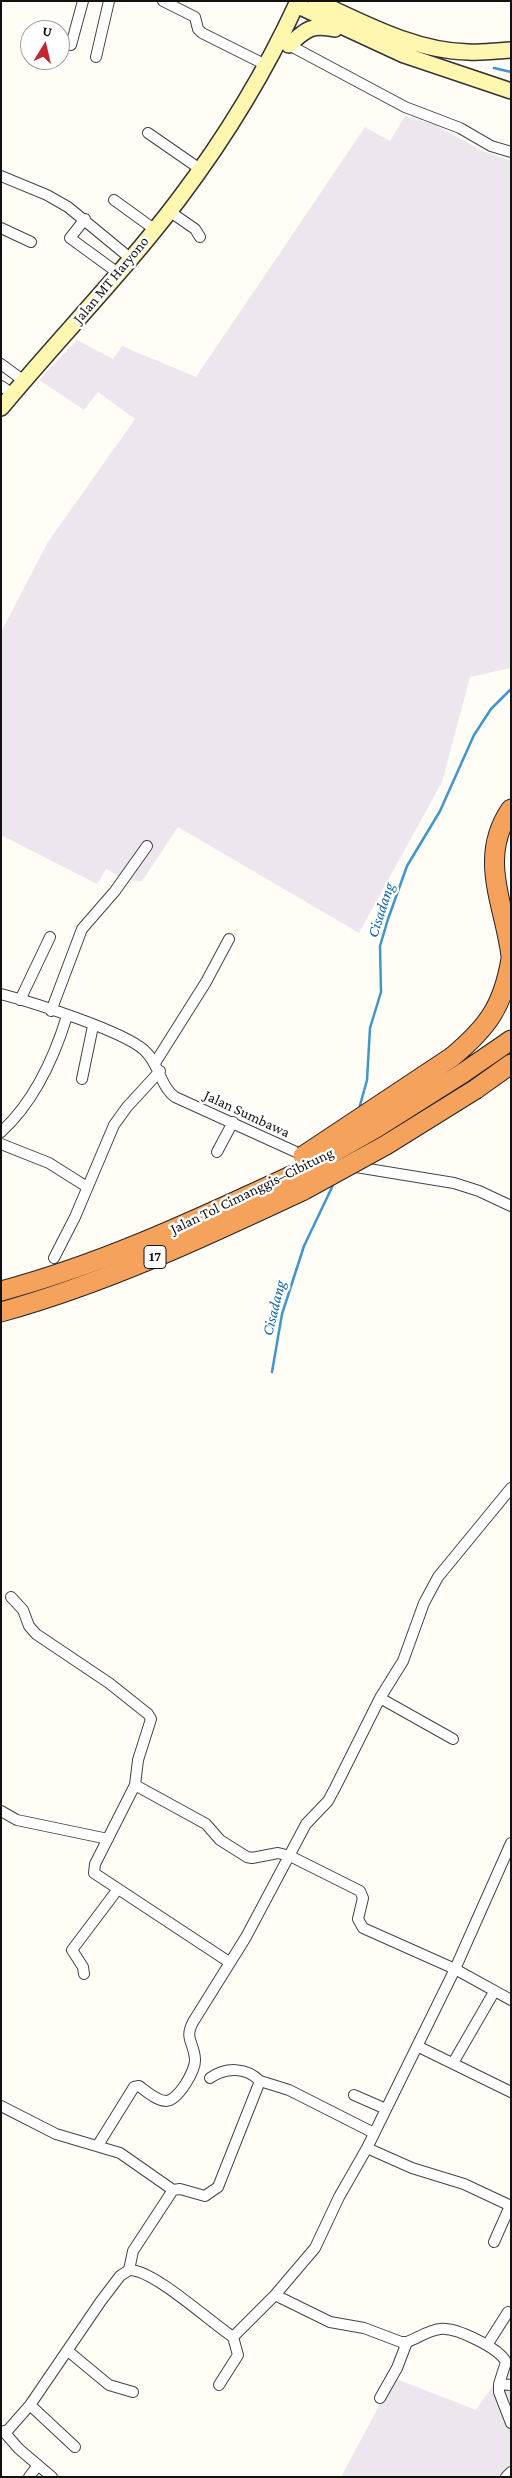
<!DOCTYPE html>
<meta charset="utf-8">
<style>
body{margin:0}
#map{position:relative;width:512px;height:2478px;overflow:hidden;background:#fffdf5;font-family:"Crimson Pro",serif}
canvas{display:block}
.frame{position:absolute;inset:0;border:2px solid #111;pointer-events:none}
.north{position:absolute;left:20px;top:20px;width:50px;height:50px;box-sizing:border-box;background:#fff;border:1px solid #a0a0a0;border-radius:50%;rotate:9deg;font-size:14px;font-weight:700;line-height:20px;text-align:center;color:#111}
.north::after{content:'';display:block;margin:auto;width:18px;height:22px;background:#c4262e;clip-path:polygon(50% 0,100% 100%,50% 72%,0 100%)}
</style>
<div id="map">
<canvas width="512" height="2478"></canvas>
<div class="frame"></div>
<div class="north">U</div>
</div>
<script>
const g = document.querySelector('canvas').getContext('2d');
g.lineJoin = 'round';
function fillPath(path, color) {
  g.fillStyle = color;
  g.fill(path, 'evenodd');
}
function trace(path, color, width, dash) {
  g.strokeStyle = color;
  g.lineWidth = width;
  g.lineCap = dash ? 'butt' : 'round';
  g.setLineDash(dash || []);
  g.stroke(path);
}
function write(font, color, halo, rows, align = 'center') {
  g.font = font + ' "Crimson Pro",serif';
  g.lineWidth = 5;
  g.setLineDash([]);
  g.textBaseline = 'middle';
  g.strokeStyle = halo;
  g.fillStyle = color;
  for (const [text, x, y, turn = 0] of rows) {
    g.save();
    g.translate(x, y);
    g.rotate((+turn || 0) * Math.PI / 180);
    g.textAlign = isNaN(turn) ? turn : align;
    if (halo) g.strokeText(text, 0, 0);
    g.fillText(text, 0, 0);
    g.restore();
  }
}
fillPath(new Path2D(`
 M405,116l30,9 48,26 28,10v507l-41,9 -28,105 -83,151 -181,-106 -36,54 -16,-1 -20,-11 -9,15 -96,-49v-203l47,-90 87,-123 -37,-27 -14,18 -45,-30 38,-40 36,19 9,-13 74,31 169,-250 25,14z
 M511,2359v118h-170l53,-99 82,32z`), '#eee6ef');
trace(new Path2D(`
 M494,68l17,4
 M359,1109l8,-29 3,-52 11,-36 -1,-46 8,-27 19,-53 33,-55 34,-76 17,-26 20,-20
 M272,1372l10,-58 22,-68 30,-63`), '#3f96cf', 2.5);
const street = new Path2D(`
 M163,1l32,16 3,12 4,4 64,32
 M71,45l12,-44
 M289,45l116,62 55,21 31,18 20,6
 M96,57l13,-56
 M148,133l52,36
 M1,176l46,19 21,12 62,51
 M114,200l40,29
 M169,211l26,18 5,8
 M85,219l-15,19 48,35
 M1,228l30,14
 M1,364l23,17
 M1,386l12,8
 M1,994c31,8 122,37 143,56 15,13 16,36 31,47l132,60
 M20,1000l30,-63
 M51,1011l31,-82 33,-38 32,-45
 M155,1063l51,-81 23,-43
 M82,1079l11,-53
 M1,1132c33,-30 53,-74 66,-116
 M1,1144l48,19 38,24
 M217,1152l16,-30
 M350,1166l104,17 25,8 32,15
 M54,1258l21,-41 39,-92 13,-18 33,-36
 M11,1597l12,13 6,16 7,8 73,49 39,31 3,5 -13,41 -3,25 -40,79 -1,9 135,89
 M380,1698l73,41
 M135,1785l71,39 14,16 27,17 5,1 26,-5 12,3 70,35 3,7 -5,21 5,9 92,41 56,31
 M1,1811l16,9 91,19
 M84,1974l-1,-7 -11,-17 46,-61
 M417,2046l94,46
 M453,2063l41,-71
 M210,2078c16,-11 36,-11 50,3
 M354,2095l32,14
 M1,2106l55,28 64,19 53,37
 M98,2145l36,-58 5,-1c7,5 18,15 27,15 12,0 30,-31 29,-42 -1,-17 -11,-20 -2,-37l53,-85 60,-113 22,-23 7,-13 45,-90 23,-37 21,-58 14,-26 73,-89
 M367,2148l45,20 52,16 47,22
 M494,2242l16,-36
 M129,2270l4,-19 40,-61 7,-1 25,7 13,-9 42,-106 29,9 85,43
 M275,2295l55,27 34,6 37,14h6c11,-4 22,-12 33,-13 16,-2 59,19 66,33l-7,22v8l12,31
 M487,2345l21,-33
 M68,2351l41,34 24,7
 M499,2384l12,1
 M219,2385l19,-30 -5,-18
 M380,2398l17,-30 10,-26
 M30,2405l45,42
 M1,2432l7,-2 22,-25 71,-104 19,-25 9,-6c24,-1 81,52 104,67l42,-42 40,-47 24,-51 28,-49 88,-179 56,-126
 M4,2432l15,17 33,28
 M29,2477l9,-12
 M506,2477l5,-5`);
const secondary = new Path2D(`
 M316,1c48,22 99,50 152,51 14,1 29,-1 43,-2
 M296,5l108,50 107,36
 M289,45c17,-16 23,-21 46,-16
 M1,408c58,-70 123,-136 178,-209 46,-61 87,-128 119,-198`);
const highway = new Path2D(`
 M511,809c-34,49 -6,96 0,147
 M452,1057c36,-30 51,-51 59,-98
 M463,1073l48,-33
 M476,1089l35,-25
 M1,1291c102,-27 199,-73 294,-117
 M1,1312c105,-29 205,-76 303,-122`);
trace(street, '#444', 12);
trace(secondary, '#333', 18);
trace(highway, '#222', 21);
trace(street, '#fff', 10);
trace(secondary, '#fff6b0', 15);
trace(highway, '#f5a25d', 19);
const highwayBridge = new Path2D(`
 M303,1156l149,-99
 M295,1174l81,-46 87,-55
 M304,1190l82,-45 90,-56`);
trace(highwayBridge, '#222', 21, []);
trace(highwayBridge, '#f5a25d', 19);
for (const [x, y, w] of [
 [155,1257,22]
]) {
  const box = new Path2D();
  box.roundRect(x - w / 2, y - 11.5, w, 23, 4);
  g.fillStyle = '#fff';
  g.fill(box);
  trace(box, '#111', 1);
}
write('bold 14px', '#111', null, [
 ["17",155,1257]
]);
write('15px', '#111', '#fff', [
 ["Jalan MT Haryono",111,280,-50],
 ["Jalan Sumbawa",247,1114,25],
 ["Jalan Tol Cimanggis–Cibitung",252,1191,-26]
]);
write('italic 16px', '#1768a6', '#fff', [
 ["Cisadang",381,910,-72],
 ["Cisadang",274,1308,-76]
]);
</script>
